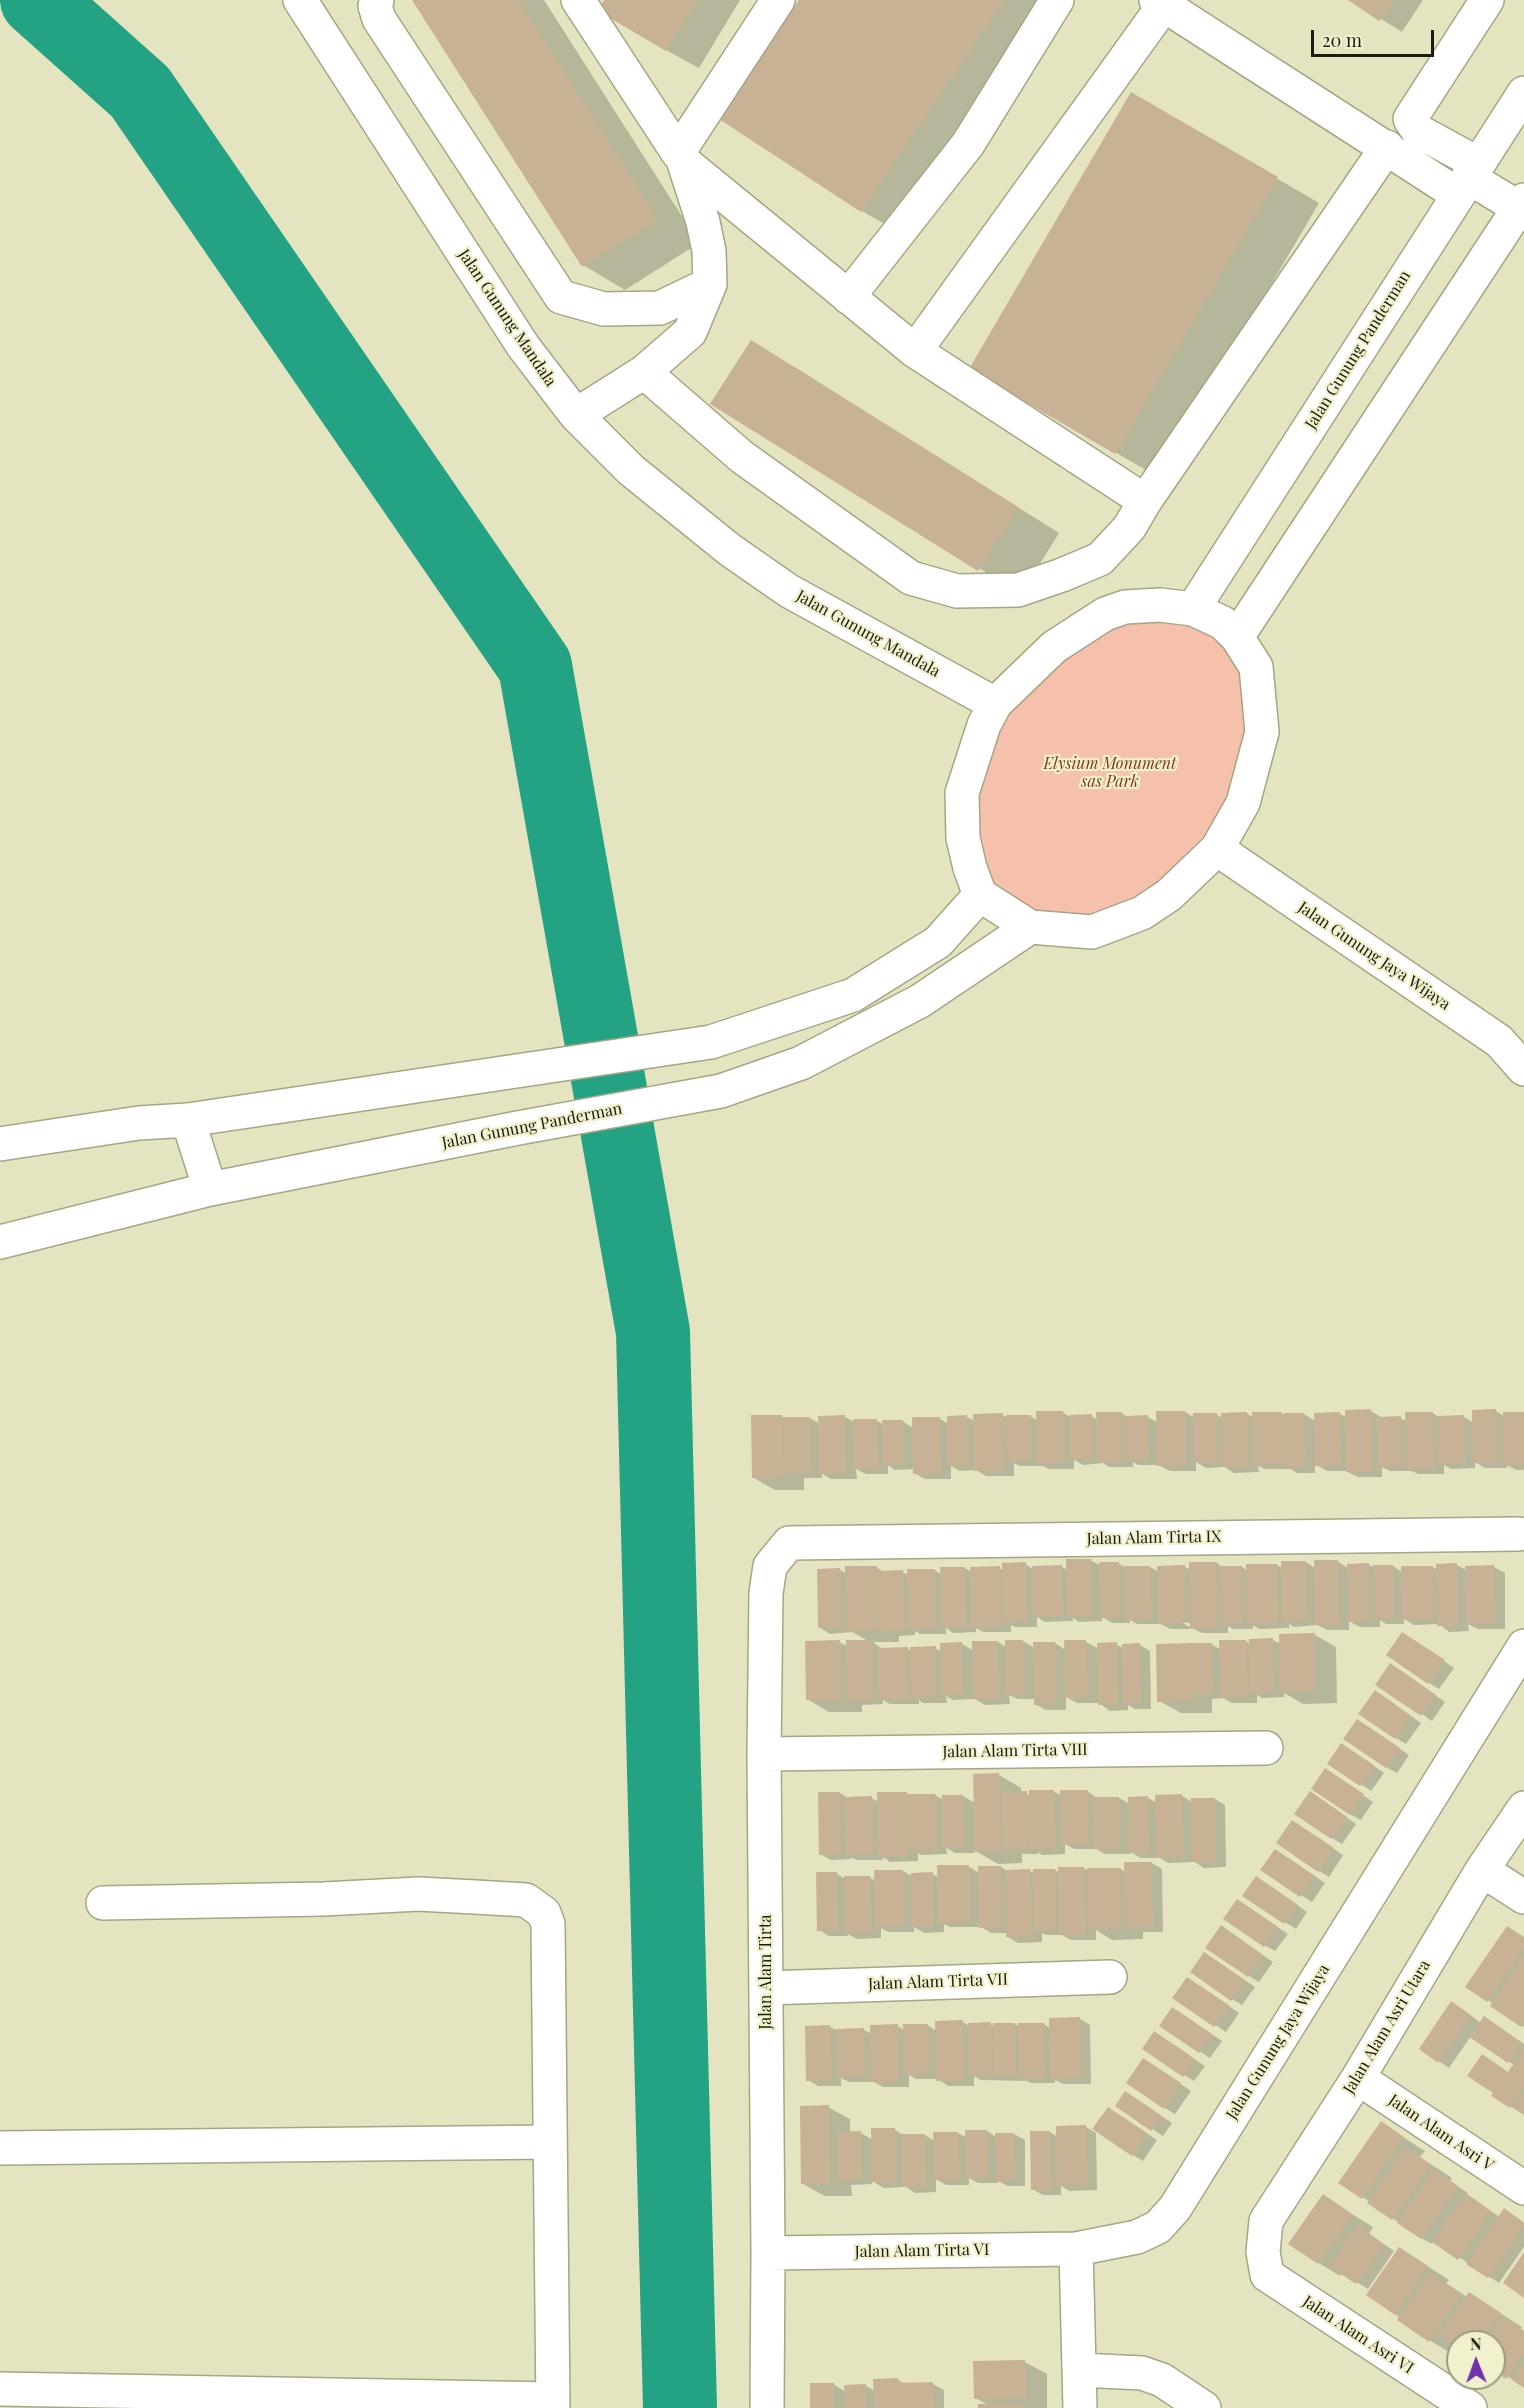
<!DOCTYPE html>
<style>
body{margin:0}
#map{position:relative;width:1524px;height:2408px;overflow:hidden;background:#e4e4c1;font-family:"Playfair Display",serif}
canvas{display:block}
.north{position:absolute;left:1446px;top:2330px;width:60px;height:60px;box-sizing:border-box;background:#f2f1ce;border:2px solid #9c9b81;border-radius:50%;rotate:359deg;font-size:16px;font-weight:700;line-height:24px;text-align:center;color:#1b1b0e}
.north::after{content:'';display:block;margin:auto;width:21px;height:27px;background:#6f32a8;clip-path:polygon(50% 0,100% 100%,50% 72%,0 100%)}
.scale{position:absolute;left:1311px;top:30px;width:123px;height:27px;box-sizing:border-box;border:3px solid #1b1b0e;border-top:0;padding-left:8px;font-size:18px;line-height:21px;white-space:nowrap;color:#1b1b0e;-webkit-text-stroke:4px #f2f1ce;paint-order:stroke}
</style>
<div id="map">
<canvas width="1524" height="2408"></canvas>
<div class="north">N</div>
<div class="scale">20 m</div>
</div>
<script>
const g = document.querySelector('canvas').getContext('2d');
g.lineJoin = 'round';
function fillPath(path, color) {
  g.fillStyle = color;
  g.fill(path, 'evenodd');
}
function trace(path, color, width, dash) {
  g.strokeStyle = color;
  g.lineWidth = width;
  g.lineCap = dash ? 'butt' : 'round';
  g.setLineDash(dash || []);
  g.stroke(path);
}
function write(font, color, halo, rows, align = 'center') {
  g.font = font + ' "Playfair Display",serif';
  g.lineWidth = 4.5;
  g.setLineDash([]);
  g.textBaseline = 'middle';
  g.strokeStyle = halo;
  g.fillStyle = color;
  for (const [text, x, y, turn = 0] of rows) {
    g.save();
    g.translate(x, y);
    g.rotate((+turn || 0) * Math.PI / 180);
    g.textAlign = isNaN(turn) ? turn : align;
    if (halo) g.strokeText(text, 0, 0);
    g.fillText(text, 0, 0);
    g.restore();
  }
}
fillPath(new Path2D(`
 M1161,611l60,16 29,45 2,71 -38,105 -121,79 -70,-5 -40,-28 -16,-97 37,-90 101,-85z`), '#f5c0ac');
fillPath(new Path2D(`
 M415,0h129l155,243 -74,47 -42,-25z
 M606,0h134l-41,68 -33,-18z
 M801,0h261l-158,235 -42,-24 -141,-93z
 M1351,0h72l-21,32z
 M1132,94l187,109 -161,274 -187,-108z
 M793,366l266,167 -38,61 -309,-191z
 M1371,1411l10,6 19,1 6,3 26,-8 7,4h25l10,6 22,-12 8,5 20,-3v57h-8l-9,-5v3h-22l-10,-6v6l-24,1 -7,-4v9h-26l-6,-3h-22l-8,-4v10h-24l-12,-6h-19l-12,-7v9h-18l-6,-4h-26l-7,-3 1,6 -25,1 -9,-6 -19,1 -10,-6v9h-26l-11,-6h-21l-5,-3v5h-24l-6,-4 -20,2 -9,-5v9h-25l-6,-3h-24l-5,-3v13h-28l-10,-6 -16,1 -9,-5v13h-26l-11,-6v-4l-19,1 -7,-5v9h-22l-10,-5 1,10h-26l-9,-5v4h-18v12h-29l-21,-12 27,-62 4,2h25l10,6 25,-7 9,5 22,-2 8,5 18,-4 11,7 26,-10 9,6 19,-7 8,4 27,-6 6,3 22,-2 8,5 24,-9 9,5 20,-1 7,4 23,-7 7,4h20l10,6 27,-11 10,6 21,-4 6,4v-4h25l6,3 28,-4 5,3 18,-2 11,7v-7h25l6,3z
 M1090,1560l11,6 17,-3 8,5 24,-1 9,5 26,-5 6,3 25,-7 7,4h19l6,4v-5l29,-1 5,3 24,-6 9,6 22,-7 11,7 21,-3 6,3 18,-2 9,6 30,-5 6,3 19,-5 9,5 28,-3 11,6v56h-27l-10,-5 1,7 -20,1 -10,-8 -25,1 -10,-6v5h-18l-6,-4v7h-20l-11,-6v9h-22l-10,-5 -23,2 -5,-3v4l-30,1 -6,-4v4h-20l-5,-3v7h-26l-8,-4h-24l-9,-5h-24l-7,-4v3h-18l-10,-6v4l-23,1 -6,-4v3l-28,1 -8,-5v10h-22l-4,-2v7h-28l-7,-4v4l-23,1 -7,-5v6h-26l-5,-3v4l-16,1v6h-26l9,7h25l5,2 23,-3 7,4 20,-8 12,7 24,-9 8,5 17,-6 11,7 21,-5 11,7 20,-8 13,7 17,-5 7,4 17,-3 10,6 1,58h-16l-7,-4v5l-18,1 -11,-8h-22l-11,-6v13h-20l-11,-6v-5h-17l-9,-4 1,9 -25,1 -12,-7v1l-20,1 -7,-4 1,7h-24l-4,-3v4h-29l-7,-4v4l-21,1v7h-33l-22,-13 32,-57 8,4 21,-5 -16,-9 -22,2 -11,-7 -1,-57h22l7,4 29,-7 8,5h19l5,3 26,-5 8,5 23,-7 6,4 28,-4 4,2 22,-6 8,5 29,-2 6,3zM1180,1618l12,7v3l-13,-7z
 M1315,1635l21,12 1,56 -34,1 -19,-11v4l-22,1 -5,-3v8h-25l-9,-5 -11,1v14h-31l-22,-12 52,-57 9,5 26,-8 4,3 23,-4 7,4z
 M1413,1640l41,28 -15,21 -10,-6z
 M1401,1671l44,31 -13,19 -55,-37z
 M1386,1698l35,25 -15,21 -10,-6z
 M1368,1727l41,28 -12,18 -11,-6z
 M1352,1751l32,22 -13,18 -42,-28z
 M999,1775l22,13v5l10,2 22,-4 9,5 25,-5 11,8 21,-1 11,6 18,-6 9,5 25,-7 10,6 23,-3 10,6 1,62 -22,1 -9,-6 -27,1 -8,-5h-19l-11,-6v2h-25l-9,-5h-22l-9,-5v10l-23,1 -4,-3v2h-16v9l-24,1 -24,-14 1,3h-20l-9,-5 1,6 -26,1 -3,-2v8l-28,1 -7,-5v3h-26l-6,-3 1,2 -21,1 -11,-6 20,-61 8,5h23l8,4 27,-9 5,3 24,-1 9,5v-4h19l12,7z
 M1336,1777l37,25 -12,18 -11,-6z
 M1321,1799l35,25 -14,20 -10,-6z
 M1302,1828l41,27 -14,22 -10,-6z
 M1286,1857l39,26 -13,19 -50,-32z
 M1152,1863l10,6 1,63h-20v7l-31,1 -16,-10v10h-25l-9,-5h-16l-4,-2v9l-24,1 -10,-6v-4h-17l-10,-6h-31l-6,-3v8l-20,1 -10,-6v5h-26l-7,-4v10l-24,1 -9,-5v2h-19l-10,-6 18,-56 8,5 24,-2 7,4 27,-10 10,6 19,-3 6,3 30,-11 11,7 22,-6 6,4h23l5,3 20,-4 4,3 25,-4 5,2 31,-2 6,3z
 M1267,1884l40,28 -11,17 -52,-33z
 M1238,1900l50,34 -13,17 -11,-6z
 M1232,1934l41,28 -14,20 -10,-6z
 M1524,1938v89l-36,-27z
 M1215,1960l40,27 -13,18 -10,-6z
 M1198,1985l41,28 -13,19 -52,-34z
 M1462,2009l19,14 14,1 29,20v71l-31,-20 2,-2 -13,-37 27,17 5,-8 -43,-29 -22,32 -28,-19z
 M1183,2015l39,26 -12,17 -49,-32z
 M1080,2019l10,6 1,59h-28l-8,-4v3h-24l-4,-2 -46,-1 -7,-4v10h-26l-10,-7h-22l-7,-4v12h-26l-9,-5h-25l-8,-4v8h-23l-10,-6 22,-53 8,4 26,-1 8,4 25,-8 8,4 22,-5 10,6 25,-9 8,4 45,-2 5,3 24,-3 7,5z
 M1165,2039l40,27 -11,15 -10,-6z
 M1154,2066l37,25 -16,23 -10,-6z
 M1136,2099l36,24 -9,13 -46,-31z
 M828,2107l22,12v14h11l12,7 22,-10 10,6 20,-1 10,6 23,-8 9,5 20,-7 9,6v-2l18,-1 11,6v46h-17l-10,-5v2h-20l-9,-5v7h-23l-10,-6v13l-21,1 -9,-6 -22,1 -12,-7v3l-21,1 1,11h-27l-22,-12z
 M1119,2115l38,25 -14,21 -10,-6z
 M1381,2123l44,28 -5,6 32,21 -2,3 18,12 -2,2 34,22 15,-1 9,7v24l-25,36 -65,-42 -2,3 -11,-6 -58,-41z
 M1086,2127l10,6 1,57 -28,1 -8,-5v9h-18l-11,-6 18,-57 8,5z
 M1323,2196l50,31 -4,7 25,17 -26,38 -26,-16 -2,3 -21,-13z
 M1421,2262l28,18 -3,3 21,14 3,-3 52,33 -2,2 4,2v55l-30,-17v-27h-36v4l-2,-1 -5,8 -22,-13 -34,-26z
 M1025,2362l22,12v34h-67l9,-3 -14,-7z
 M875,2380h23l8,4h27l11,6v18h-132l21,-24 13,8 20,-6 9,5z`), '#0003');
trace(new Path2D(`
 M37,0l103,92 395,574 118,666 27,1076`), '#23a383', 74);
fillPath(new Path2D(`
 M412,0h106l140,219 -76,48z
 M604,0h93l-31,51 -68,-40z
 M799,0h205l-143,212 -142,-93z
 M1348,0h45l-14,21z
 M1131,92l147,85 -163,277 -146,-85z
 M751,340l267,167 -40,64 -268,-167z
 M1371,1409l1,63h-26l-1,-62z
 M1496,1409l1,54h-24l-1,-53z
 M1036,1411h27l1,52 -27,1z
 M1156,1411h29l1,54 -29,1z
 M1096,1412h26v50h-25z
 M1247,1412l1,55h-26l-1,-54z
 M1252,1412h30l1,52h-31z
 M1340,1412l1,53 -26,1 -1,-53z
 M1405,1412h28l1,57h-28z
 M1503,1412h21v52l-21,1z
 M1003,1413l1,58h-30l-1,-57z
 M1193,1413h24l1,49h-24z
 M1284,1413h20l1,54 -20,1z
 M1092,1414v45l-22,1v-45z
 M751,1415h31l1,63h-31z
 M845,1415l1,58 -27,1 -1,-58z
 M967,1415l1,50h-21v-49z
 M1006,1415h25v46h-24z
 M1148,1415l1,45h-23l-1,-44z
 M1464,1415l1,48 -27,1v-48z
 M1401,1416l1,50h-24l-1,-49z
 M784,1417h26l1,56h-26z
 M912,1417h28l1,57h-28z
 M853,1419h24l1,50h-24z
 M882,1420h21l1,44h-21z
 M1066,1559h25l1,57h-25z
 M1314,1560h24l1,65h-24z
 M1281,1561h25l1,60 -25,1z
 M1026,1562l1,59 -24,1 -1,-59z
 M1099,1562h20l1,56h-20z
 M1189,1562h28l1,65 -28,1z
 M1369,1563l1,58 -22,1 -1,-58z
 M1457,1563l1,63h-21l-1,-62z
 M1246,1564h31l1,59 -31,1z
 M1062,1565l1,51h-30l-1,-50z
 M1185,1565l1,58 -28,1 -1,-58z
 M1373,1565h20l1,53 -20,1z
 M1494,1565l1,58 -29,1 -1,-58z
 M845,1566h32l1,64 -32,1z
 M1000,1566l1,60 -30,1 -1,-60z
 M1124,1566h26l1,52 -26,1z
 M1220,1566h22l1,58h-22z
 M1401,1566h32l1,53h-32z
 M940,1567h25l1,60 -25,1z
 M840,1568l2,60h-24l-1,-59z
 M907,1569h28l1,59 -28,1z
 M903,1570l2,60 -26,1 -1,-60z
 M1402,1632l43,28 -17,24 -42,-29z
 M1315,1633l1,58 -36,1 -1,-58z
 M1273,1638l1,54 -24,1 -1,-54z
 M840,1640l1,60h-35l-1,-59z
 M846,1640h26l1,59 -26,1z
 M1005,1640h18l1,54h-19z
 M1064,1640h22l1,57 -22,1z
 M1219,1640h27l1,57 -27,1z
 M972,1641h26l1,58h-26z
 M962,1642l1,52 -22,1 -1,-52z
 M1033,1642h22l1,63h-22z
 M1117,1642l1,63h-20l-1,-62z
 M1140,1643l1,60 -18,1 -1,-60z
 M1191,1643h21l1,51h-22v7l-34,1 -1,-58z
 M936,1646v51l-25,1 -1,-51z
 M908,1647v52h-30l-1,-51z
 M1390,1663l46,32 -15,21 -46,-31z
 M1375,1690l36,26 -16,23 -37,-25z
 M1357,1719l43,29 -14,20 -43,-29z
 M1341,1743l34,23 -15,20 -33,-22z
 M1325,1768l39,26 -14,21 -39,-26z
 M999,1773l2,78 -26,1 -2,-78z
 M1029,1790h25l1,59 -25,1z
 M1060,1790h28l1,54h-28z
 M1027,1791l1,58h-25l-1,-57z
 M1310,1791l37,26 -16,22 -37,-25z
 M818,1792h22l1,62 -22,1z
 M877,1792h30l1,64h-30z
 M908,1794h27l1,55 -27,1z
 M1182,1794l1,63 -27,1 -1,-63z
 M942,1795h21l1,52 -21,1z
 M872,1796l1,58 -28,1 -1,-58z
 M1148,1796l1,57h-20l-1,-56z
 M1092,1797h27l1,52h-27z
 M1191,1798h24l1,64h-24z
 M1292,1820l42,28 -16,24 -42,-29z
 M1275,1849l40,27 -15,21 -40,-27z
 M1124,1862h28l1,65h-28z
 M937,1865h32l1,57h-32z
 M978,1866h23l1,61 -23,1z
 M1058,1867h26l2,68h-27z
 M1087,1868h34l1,59 -34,1z
 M1030,1869l2,68h-26l-1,-67z
 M1033,1869h22l1,61h-22z
 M874,1870h29l1,56 -29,1z
 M816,1872h21l1,59h-21z
 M933,1872l1,55h-22l-1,-54z
 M844,1876h26l1,57h-26z
 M1256,1876l42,29 -14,19 -42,-28z
 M1237,1899l41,28 -14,20 -41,-28z
 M1221,1925l42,30 -15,22 -43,-29z
 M1507,1926l17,11v11l-37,54 -22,-15z
 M1204,1952l41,28 -14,21 -41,-29z
 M1524,1955v67l-3,5 -31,-21z
 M1187,1977l43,29 -16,21 -42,-29z
 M1451,2001l20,14 -33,48 -19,-14z
 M1172,2007l40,27 -13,19 -40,-27z
 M1484,2016l38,27 -14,20 -39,-26z
 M1080,2017l1,61 -31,1 -1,-61z
 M963,2020l1,60 -28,1 -1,-60z
 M991,2022l1,52 -23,1 -1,-52z
 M993,2023h22l1,52 -22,1z
 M1018,2023h26l1,55h-26z
 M898,2024l1,58h-28l-1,-57z
 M903,2024h25l1,49 -25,1z
 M830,2025l1,56h-25l-1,-55z
 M864,2028l1,49h-28l-1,-48z
 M1154,2031l41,28 -12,18 -41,-28z
 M1524,2048v40l-14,20 -19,-12 2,-3 -26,-17 15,-22 26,18z
 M1143,2058l38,25 -17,26 -38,-26z
 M1125,2091l37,25 -11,15 -36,-25z
 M1524,2093v21l-10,-6z
 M829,2105l1,79h-29l-1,-78z
 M1108,2107l39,26 -15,23 -40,-27z
 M1381,2121l23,16 -42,62 -24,-16z
 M1086,2125l1,60h-30l-1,-59z
 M871,2128h24l1,54h-24z
 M965,2130h22l1,48h-22z
 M861,2131l1,48 -24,1 -1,-48z
 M1030,2131h20l1,59h-20z
 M933,2132h25l1,48h-25z
 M995,2133h19l1,48h-19z
 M902,2134h23l1,53h-23z
 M1405,2147l26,18 -39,55 -25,-17z
 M1434,2169l24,17 -37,53 -24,-16z
 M1466,2193l25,18 -33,49 -26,-18z
 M1323,2194l29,20 -34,50 -30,-20z
 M1504,2208l20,15v3l-36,52 -22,-14z
 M1357,2225l27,19 -28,40 -27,-18z
 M1399,2247l29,19 -33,49 -29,-20z
 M1524,2252v46l-21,-15z
 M1429,2272l32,22 -32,48 -32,-22z
 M1469,2292l32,21 -20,29h-23v6l-19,-13z
 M1503,2316l21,15v22l-18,26 -12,-8v-29h-9z
 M1025,2360l1,38 -52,1 -1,-38z
 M1524,2362v26l-12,-8z
 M898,2378v5l35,-1 1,26h-60l-1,-29z
 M810,2383h24v25h-24z
 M866,2384l1,24h-22l-1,-23z
 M1023,2403v5h-45v-4z`), '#c8b296');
const minor = new Path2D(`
 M300,0l223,346 53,69 55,55 99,80 59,41 206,113
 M377,0l-2,6 4,13 182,278 43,12 56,-1 50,-24
 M578,0l100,153 100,-153
 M1156,0l301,194
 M684,162l231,189 230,150
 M1477,163l-59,-32 -8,-12 77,-119
 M1468,177l56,34
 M848,297l120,-153 89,-144
 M915,351l249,-346
 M644,372l98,85 169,121 46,13 61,-1 44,-15 38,-16 29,-31 16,-27 242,-354
 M576,415l68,-43 46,-40 20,-48 -1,-33 -6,-29 -20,-62
 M1160,605l33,4 30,14 14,14 19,30 6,65 -19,71 -26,46 -48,46 -27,18 -50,19 -62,-5 -50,-32 -10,-27 -7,-30 -1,-45 22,-68 11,-21 59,-57 51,-33 20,-7z
 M1193,609l331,-516
 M1237,637l287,-437
 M1217,849l282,192 25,28
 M188,1120l22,69
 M0,1144l139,-21 49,-3 523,-78 142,-47 85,-53 42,-47
 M0,1242l210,-53 308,-61 203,-37 80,-28 119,-62 110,-74
 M764,1754l502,-6
 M1482,1870l42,27
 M103,1903l221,-4 94,-5 57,3 51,3 18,13 4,11 5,484
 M766,1988l344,-11
 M1358,2078l166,110
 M0,2148l550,-6
 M768,2253l308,-4
 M1080,2370l62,3 20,7 42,28
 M0,2389l553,10
 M767,2408l1,-155 -4,-499 2,-161 4,-27 19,-23 730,-9
 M1080,2408l-4,-159 61,-12 21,-10 17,-19 349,-562
 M1470,2408l-203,-133 -4,-23 3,-31 92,-143 124,-208 42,-62`);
trace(minor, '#a6a584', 36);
trace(minor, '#fff', 33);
write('16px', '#1b1b0e', '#f2f1ce', [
 ["Jalan Gunung Mandala",507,318,56],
 ["Jalan Gunung Panderman",1358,350,-58],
 ["Jalan Gunung Mandala",868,634,29],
 ["Jalan Gunung Jaya Wijaya",1374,956,34],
 ["Jalan Gunung Panderman",532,1126,-11],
 ["Jalan Alam Tirta IX",1154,1538,-1],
 ["Jalan Alam Tirta VIII",1015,1751,-1],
 ["Jalan Alam Tirta",766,1972,-90],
 ["Jalan Alam Tirta VII",938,1982,-2],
 ["Jalan Alam Asri Utara",1387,2027,-59],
 ["Jalan Gunung Jaya Wijaya",1278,2042,-58],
 ["Jalan Alam Asri V",1441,2133,34],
 ["Jalan Alam Tirta VI",922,2251,-1],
 ["Jalan Alam Asri VI",1358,2335,33]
]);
write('italic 16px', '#853615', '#f2f1ce', [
 ["Elysium Monument",1110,764],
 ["sas Park",1110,782]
]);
</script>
